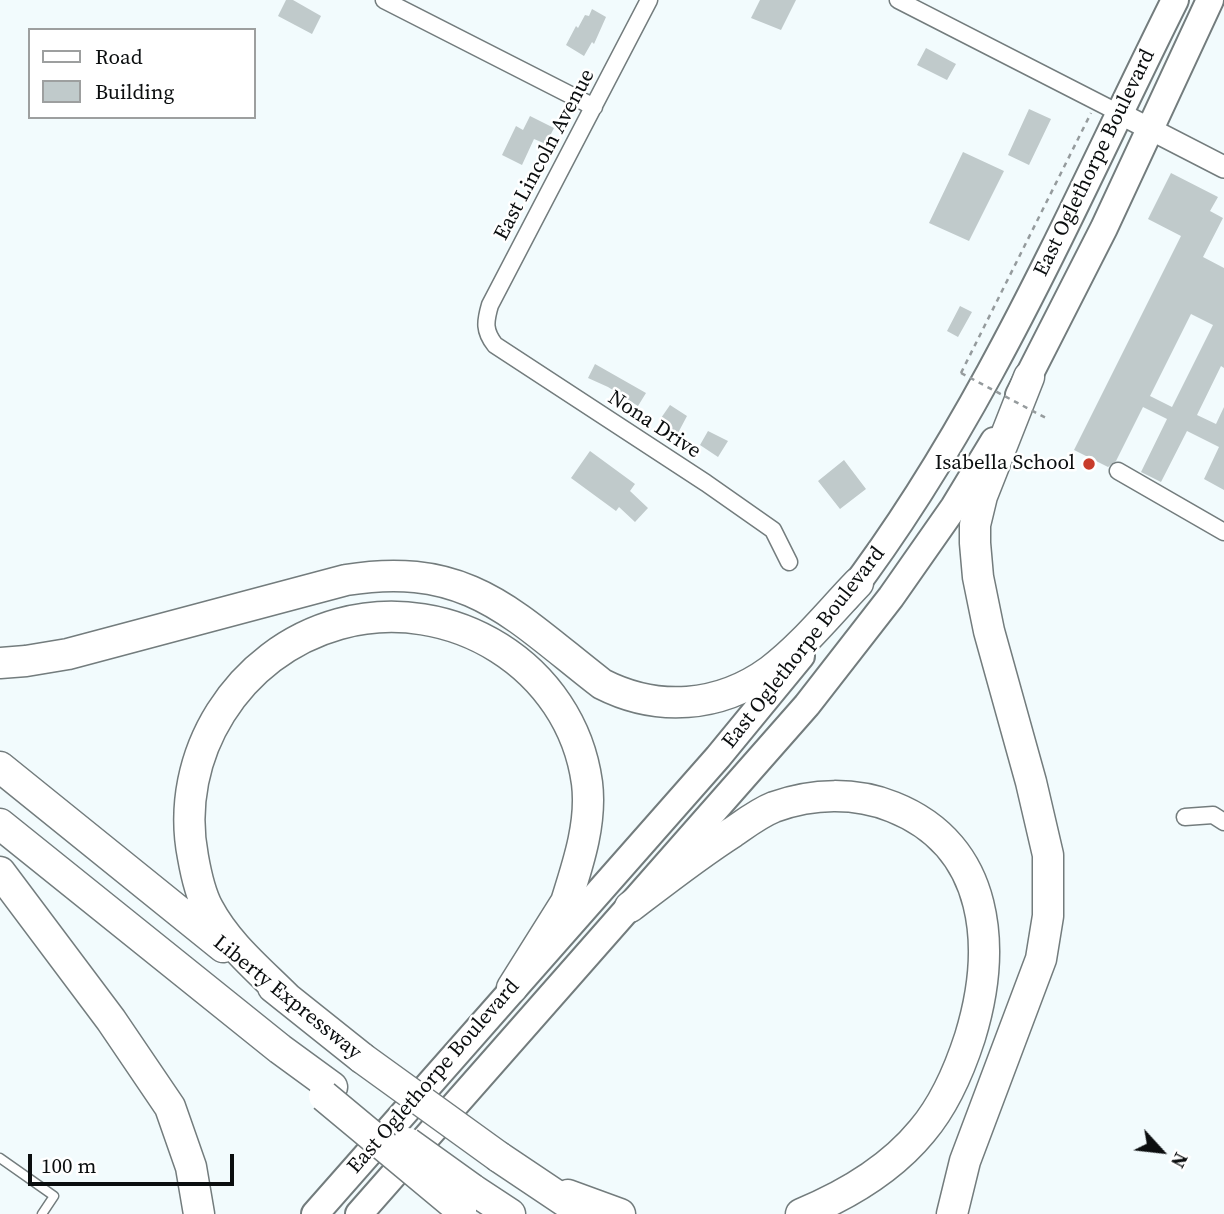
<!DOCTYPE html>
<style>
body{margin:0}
#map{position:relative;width:1224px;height:1214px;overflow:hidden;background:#f2fbfd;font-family:"Source Serif 4",serif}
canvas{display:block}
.legend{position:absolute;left:28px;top:28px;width:228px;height:91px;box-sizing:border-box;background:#fff;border:2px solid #9d9f9f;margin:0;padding:9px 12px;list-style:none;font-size:21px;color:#0b0e0f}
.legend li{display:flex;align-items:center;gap:14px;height:35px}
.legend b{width:35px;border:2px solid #9d9f9f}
.north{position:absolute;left:1126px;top:1116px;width:70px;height:70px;-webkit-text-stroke:5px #fff;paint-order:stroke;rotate:117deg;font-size:19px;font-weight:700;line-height:28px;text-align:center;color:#0b0e0f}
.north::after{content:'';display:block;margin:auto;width:24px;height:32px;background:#0b0e0f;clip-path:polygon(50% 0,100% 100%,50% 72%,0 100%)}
.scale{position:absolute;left:28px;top:1154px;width:206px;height:32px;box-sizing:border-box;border:4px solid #0b0e0f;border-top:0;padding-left:9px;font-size:21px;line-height:24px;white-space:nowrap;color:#0b0e0f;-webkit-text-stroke:5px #fff;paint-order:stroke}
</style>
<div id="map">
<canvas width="1224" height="1214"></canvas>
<ul class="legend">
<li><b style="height:9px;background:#fff"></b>Road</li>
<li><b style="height:19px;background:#c0cacb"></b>Building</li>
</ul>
<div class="north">N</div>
<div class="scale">100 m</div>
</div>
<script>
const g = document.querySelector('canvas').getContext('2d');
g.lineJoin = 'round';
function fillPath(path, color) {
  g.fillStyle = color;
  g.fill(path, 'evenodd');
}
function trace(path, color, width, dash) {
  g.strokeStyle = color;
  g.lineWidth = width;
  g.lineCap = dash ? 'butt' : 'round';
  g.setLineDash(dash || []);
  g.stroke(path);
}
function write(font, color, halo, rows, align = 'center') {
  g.font = font + ' "Source Serif 4",serif';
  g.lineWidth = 5;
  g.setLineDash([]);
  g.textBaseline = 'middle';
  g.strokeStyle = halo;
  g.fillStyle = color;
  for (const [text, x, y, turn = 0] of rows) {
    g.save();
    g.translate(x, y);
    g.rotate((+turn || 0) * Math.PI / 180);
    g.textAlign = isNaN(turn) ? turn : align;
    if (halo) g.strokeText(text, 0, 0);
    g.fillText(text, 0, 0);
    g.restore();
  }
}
fillPath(new Path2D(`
 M286,0h7l28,16 -9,18 -34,-18z
 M760,0h36l-15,30 -30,-12z
 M592,9l14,8 -12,27 -2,-2 -8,14 -18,-11 10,-19 2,2 7,-13 4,1z
 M926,48l30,16 -9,16 -30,-15z
 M1029,109l22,10 -22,46 -21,-10z
 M530,116l24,12 -8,16 -12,-5 -12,26 -20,-10 14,-29 7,4z
 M963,152l41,19 -35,70 -40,-18z
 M1171,173l47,24 -8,14 13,7 -20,39 21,11v100l-3,-2 -24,49 19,9 8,-17v83l-20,-11 15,-32 -32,-16 -26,51 -20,-10 26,-53 -24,-12 -27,54 -8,6 -34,-17 107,-214 -33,-17zM1191,314l22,11 -41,82 -22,-11z
 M960,306l12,6 -14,25 -11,-6z
 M595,364l51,29 -8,13 -30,-19 -20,-9z
 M670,405l17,11 -9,17 -19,-12z
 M708,431l20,10 -10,16 -18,-12z
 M590,451l45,33 -5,7 18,17 -13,14 -16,-15 -3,4 -45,-33z
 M844,460l22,29 -26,20 -22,-28z`), '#c0cacb');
const service = new Path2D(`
 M0,1158l54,38 -12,18`);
const minor = new Path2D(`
 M384,0l210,107
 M649,0l-159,305c-5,17 -6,26 5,40l211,138 67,47 16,32
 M898,0l221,113
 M1118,471l106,61
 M1185,817l28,-2 11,7`);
const tertiary = new Path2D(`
 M1119,113l105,54`);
const primary = new Path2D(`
 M1019,395l85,-167 106,-228
 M846,598c139,-182 227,-394 329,-598
 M315,1214l403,-457 83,-101
 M359,1214l448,-509 84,-108 63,-90 40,-66`);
const motorway = new Path2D(`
 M0,663l26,-2 42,-7 278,-74c123,-20 168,36 256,104 55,28 117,24 168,-13 33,-25 60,-59 88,-88
 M0,767l223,180
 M0,824l280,225 52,38
 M0,872l111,148 59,87 21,60 8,47
 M630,907c34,-26 67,-52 103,-75 13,-9 26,-19 41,-25 39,-14 81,-15 119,0 98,39 104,142 77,230 -11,34 -25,67 -48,94 -32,39 -75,64 -121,83
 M273,987l89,71
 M288,999c-29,-29 -61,-55 -80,-91 -8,-15 -12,-34 -15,-51 -20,-102 45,-205 146,-233 112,-31 232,42 248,159 5,40 -9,81 -21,119l-54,86
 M499,1157l85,57
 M472,1189l38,25
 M568,1195l52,19
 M952,1214l13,-53 76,-202 7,-43v-61l-17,-73 -42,-151 -11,-54 -3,-34v-18l7,-29 47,-119`);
trace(service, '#737c7d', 11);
trace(minor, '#737c7d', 19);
trace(tertiary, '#737c7d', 24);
trace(primary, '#737c7d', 30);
trace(motorway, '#737c7d', 33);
trace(new Path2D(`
 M961,373l130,-260`), '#959b9d', 2.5, [5, 5]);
trace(service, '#fff', 8);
trace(minor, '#fff', 16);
trace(tertiary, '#fff', 21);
trace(primary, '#fff', 26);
trace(motorway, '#fff', 30);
const motorwayBridge = new Path2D(`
 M362,1058l137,99
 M324,1096l137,114
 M408,1143l64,46`);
trace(motorwayBridge, '#737c7d', 33, []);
trace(new Path2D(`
 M961,373l85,45`), '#959b9d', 2.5, [5, 5]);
trace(motorwayBridge, '#fff', 30);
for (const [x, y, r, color] of [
 [1089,464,7,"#c83c2b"]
]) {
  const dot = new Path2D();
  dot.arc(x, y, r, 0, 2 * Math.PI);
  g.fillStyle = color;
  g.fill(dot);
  trace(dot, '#fff', 2.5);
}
write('21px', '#0b0e0f', '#fff', [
 ["East Lincoln Avenue",545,155,-62],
 ["East Oglethorpe Boulevard",1095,163,-64],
 ["Nona Drive",654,425,33],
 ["East Oglethorpe Boulevard",804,648,-52],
 ["Liberty Expressway",287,998,39],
 ["East Oglethorpe Boulevard",434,1077,-49]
]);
write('21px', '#0b0e0f', '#fff', [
 ["Isabella School",1075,464]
], 'right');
</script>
